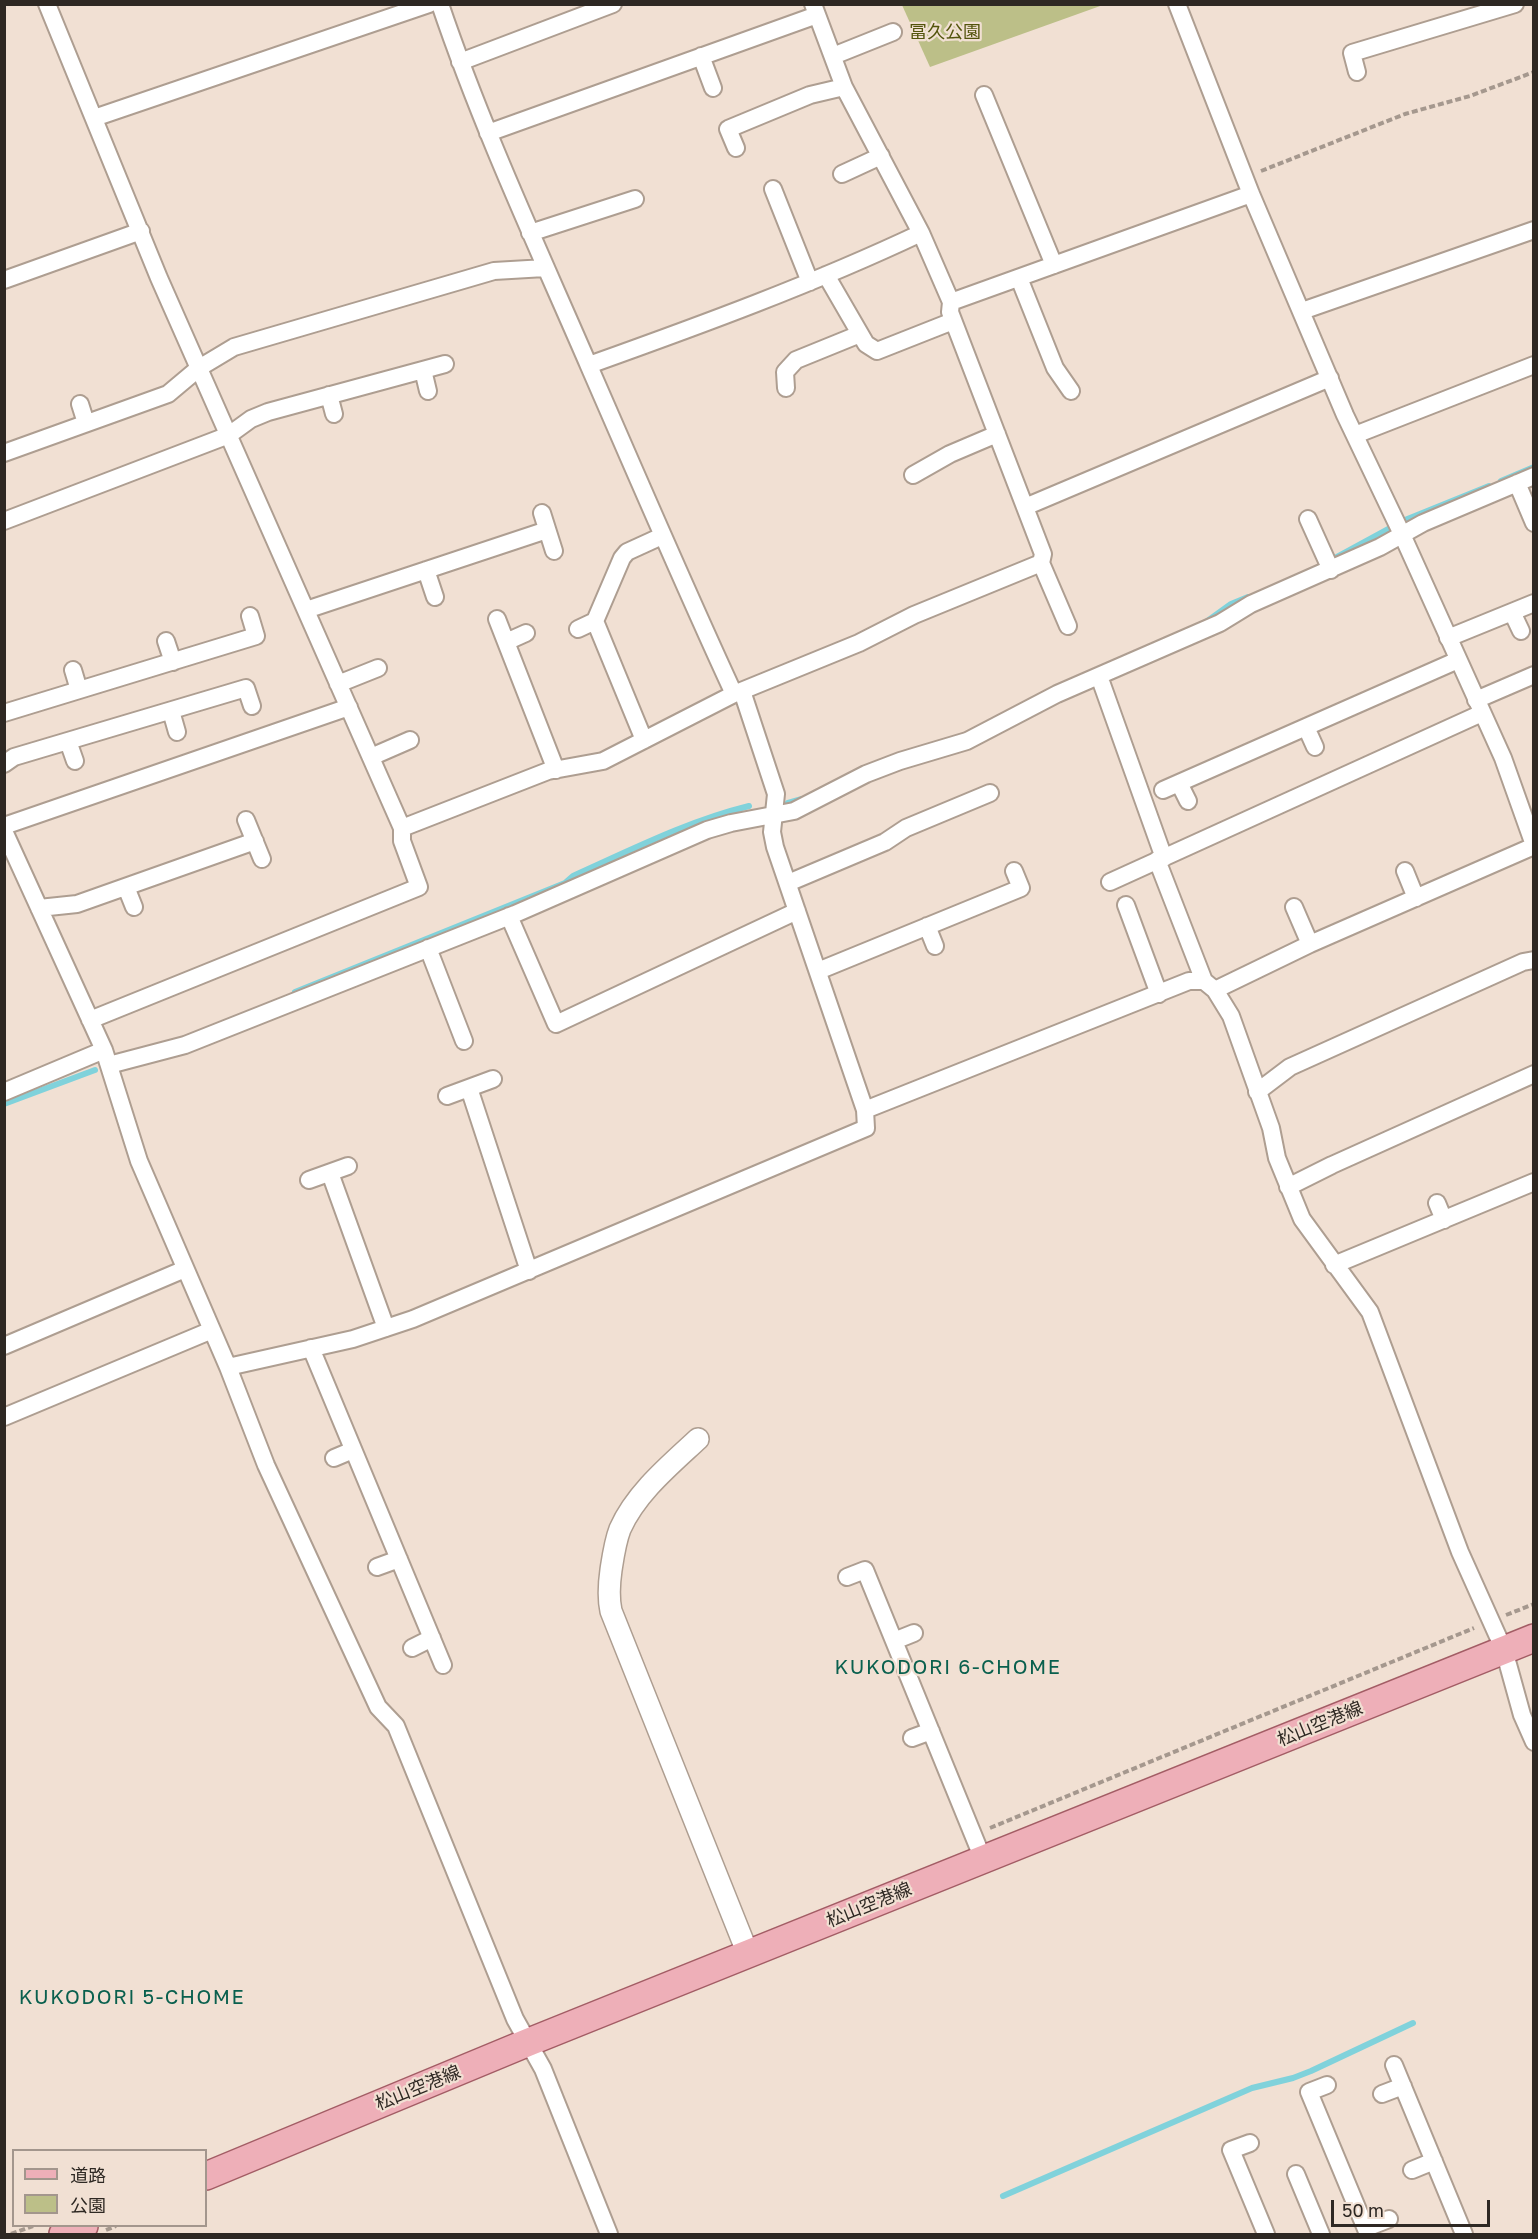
<!DOCTYPE html>
<meta charset="utf-8">
<style>
body{margin:0}
#map{position:relative;width:1538px;height:2239px;overflow:hidden;background:#f1e0d3;font-family:"Golos Text","Noto Sans JP",sans-serif}
canvas{display:block}
.frame{position:absolute;inset:0;border:6px solid #2e2823;pointer-events:none}
.legend{position:absolute;left:12px;top:2149px;width:195px;height:78px;box-sizing:border-box;background:#f1e0d3;border:2px solid #a3968d;margin:0;padding:8px 10px;list-style:none;font-size:18px;color:#2e2823}
.legend li{display:flex;align-items:center;gap:12px;height:30px}
.legend b{width:30px;border:2px solid #a3968d}
.scale{position:absolute;left:1331px;top:2200px;width:159px;height:27px;box-sizing:border-box;border:3px solid #2e2823;border-top:0;padding-left:8px;font-size:18px;line-height:21px;white-space:nowrap;color:#2e2823;-webkit-text-stroke:4px #f1e0d3;paint-order:stroke}
</style>
<div id="map">
<canvas width="1538" height="2239"></canvas>
<div class="frame"></div>
<ul class="legend">
<li><b style="height:8px;background:#eeafb8"></b>道路</li>
<li><b style="height:16px;background:#bcbf88"></b>公園</li>
</ul>
<div class="scale">50 m</div>
</div>
<script>
const g = document.querySelector('canvas').getContext('2d');
g.lineJoin = 'round';
function fillPath(path, color) {
  g.fillStyle = color;
  g.fill(path, 'evenodd');
}
function trace(path, color, width, dash) {
  g.strokeStyle = color;
  g.lineWidth = width;
  g.lineCap = dash ? 'butt' : 'round';
  g.setLineDash(dash || []);
  g.stroke(path);
}
function write(font, color, halo, rows, align = 'center') {
  g.font = font + ' "Golos Text","Noto Sans JP",sans-serif';
  g.lineWidth = 4.5;
  g.setLineDash([]);
  g.textBaseline = 'middle';
  g.strokeStyle = halo;
  g.fillStyle = color;
  for (const [text, x, y, turn = 0] of rows) {
    g.save();
    g.translate(x, y);
    g.rotate((+turn || 0) * Math.PI / 180);
    g.textAlign = isNaN(turn) ? turn : align;
    if (halo) g.strokeText(text, 0, 0);
    g.fillText(text, 0, 0);
    g.restore();
  }
}
fillPath(new Path2D(`
 M902,5h201l-173,62z`), '#bcbf88');
trace(new Path2D(`
 M1501,481l33,-14
 M1337,557l68,-37 84,-34
 M1206,622l25,-18 17,-7
 M788,803l14,-4
 M295,992l270,-109 8,-7c58,-26 115,-55 176,-70
 M4,1104l91,-34
 M1003,2196l249,-108 41,-10 18,-7 102,-48`), '#80d2db', 6);
const minor = new Path2D(`
 M47,4l112,274 243,550 146,-57 55,-10 131,-67 125,-51 55,-28 127,-52 2,-9 -93,-242 1,-10 -30,-69 -77,-146 -31,-83
 M440,4c42,124 97,242 149,362 48,110 95,220 145,328
 M1177,4l74,190 94,221 55,115 103,228 31,87
 M701,56l12,32
 M833,56l60,-24
 M460,62l153,-58
 M1357,72l-5,-19 163,-49
 M984,95l70,170
 M94,118l335,-114
 M488,133l329,-118
 M736,148l-8,-19 82,-34 34,-8
 M842,174l39,-18
 M773,189l37,93
 M530,233l105,-34
 M826,275l40,69 11,7 76,-30
 M1019,278l36,90 16,23
 M4,280l137,-49
 M951,302l300,-108
 M1302,311l232,-81
 M589,365c112,-40 224,-81 332,-132
 M423,370l5,21
 M786,388l-1,-16 11,-12 64,-26
 M329,395l5,19
 M80,404l6,19
 M1355,435l179,-70
 M4,453l164,-59 31,-26 35,-21 260,-76 51,-3
 M913,475l37,-21 47,-20
 M1517,483l17,40
 M1025,507l305,-129
 M542,513l12,38
 M1308,519l23,51
 M4,521l225,-86 22,-16 17,-7 177,-48
 M1041,563l27,63
 M426,570l9,27
 M306,610l241,-80
 M1512,612l9,19
 M497,619l59,151
 M595,621l27,-63 5,-6 35,-16
 M578,629l17,-8 49,119
 M1448,638l86,-35
 M166,641l7,21
 M506,642l20,-9
 M73,670l6,20
 M1099,676l65,182
 M338,684l40,-16
 M1476,700l58,-25
 M171,711l6,21
 M4,713l252,-77 -6,-20
 M1306,727l9,20
 M68,741l7,20
 M371,757l39,-17
 M4,764l10,-7 232,-69 6,18
 M1179,783l9,18
 M1163,790l295,-130
 M246,820l16,39
 M4,826l345,-119
 M4,831l100,219 35,111 89,206 38,98 112,242 18,19 119,293 28,50 66,165
 M1157,860l47,121
 M1405,871l11,27
 M1110,882l372,-169
 M788,883l97,-41 21,-14 84,-35
 M126,887l8,20
 M1126,905l33,89
 M1294,907l16,37
 M39,908l38,-4 178,-63
 M509,916l47,108 241,-113
 M927,926l8,20
 M428,948l36,93
 M818,971l203,-83 -7,-17
 M1215,990l95,-46 224,-98
 M90,1020l329,-133 -17,-46v-13
 M109,1065l76,-20 330,-131 192,-84 24,-7 63,-12 72,-37 34,-13 67,-20 90,-47 163,-71 31,-19 129,-57 43,-24 111,-47
 M469,1088l60,183
 M4,1092l100,-42
 M1257,1092l33,-25 233,-105 11,-2
 M447,1096l46,-17
 M865,1110l324,-129h15l11,9 16,26 40,112 6,30 25,61 68,93 90,240 44,98 18,65 12,27
 M330,1173l56,155
 M309,1180l39,-14
 M1288,1187l44,-22 202,-91
 M1437,1203l7,17
 M1334,1265l200,-83
 M4,1346l181,-77
 M311,1348l132,317
 M228,1367l125,-28 60,-20 453,-191 -1,-18 -90,-263 -3,-15 4,-38 -34,-103
 M4,1417l208,-87
 M334,1458l19,-8
 M377,1567l22,-8
 M847,1577l18,-7 118,289
 M894,1641l20,-8
 M412,1648l20,-10
 M912,1738l19,-7
 M1394,2065l70,169
 M1327,2085l-18,7 59,142
 M1382,2094l21,-8
 M1250,2143l-19,7 35,84
 M1412,2170l22,-9
 M1296,2174l25,60
 M1366,2228l23,-9`);
const tertiary = new Path2D(`
 M698,1439c-28,26 -62,54 -78,90 -5,13 -7,28 -9,41 -2,14 -3,27 0,41l137,343`);
const primary = new Path2D(`
 M206,2176l323,-134 1005,-404
 M63,2234l21,-8`);
trace(minor, '#ae9e91', 20);
trace(tertiary, '#ae9e91', 24);
trace(primary, '#a35d65', 30);
trace(new Path2D(`
 M1261,171l144,-57 65,-18 64,-24
 M1506,1615l28,-11
 M990,1828l484,-200
 M106,2230l10,-4
 M11,2234l22,-8`), '#a5988e', 4, [6, 3]);
trace(minor, '#fff', 16);
trace(tertiary, '#fff', 21);
trace(primary, '#eeafb8', 27);
write('18px', '#53540c', '#f1e0d3', [
 ["冨久公園",945,32]
]);
write('18px', '#2e2823', '#f1e0d3', [
 ["松山空港線",1320,1724,-22],
 ["松山空港線",869,1905,-22],
 ["松山空港線",418,2088,-22]
]);
g.letterSpacing = '1.5px';
write('20px', '#0a604e', '#f1e0d3', [
 ["KUKODORI 6-CHOME",948,1668],
 ["KUKODORI 5-CHOME",132,1998]
]);
g.letterSpacing = '0px';
</script>
